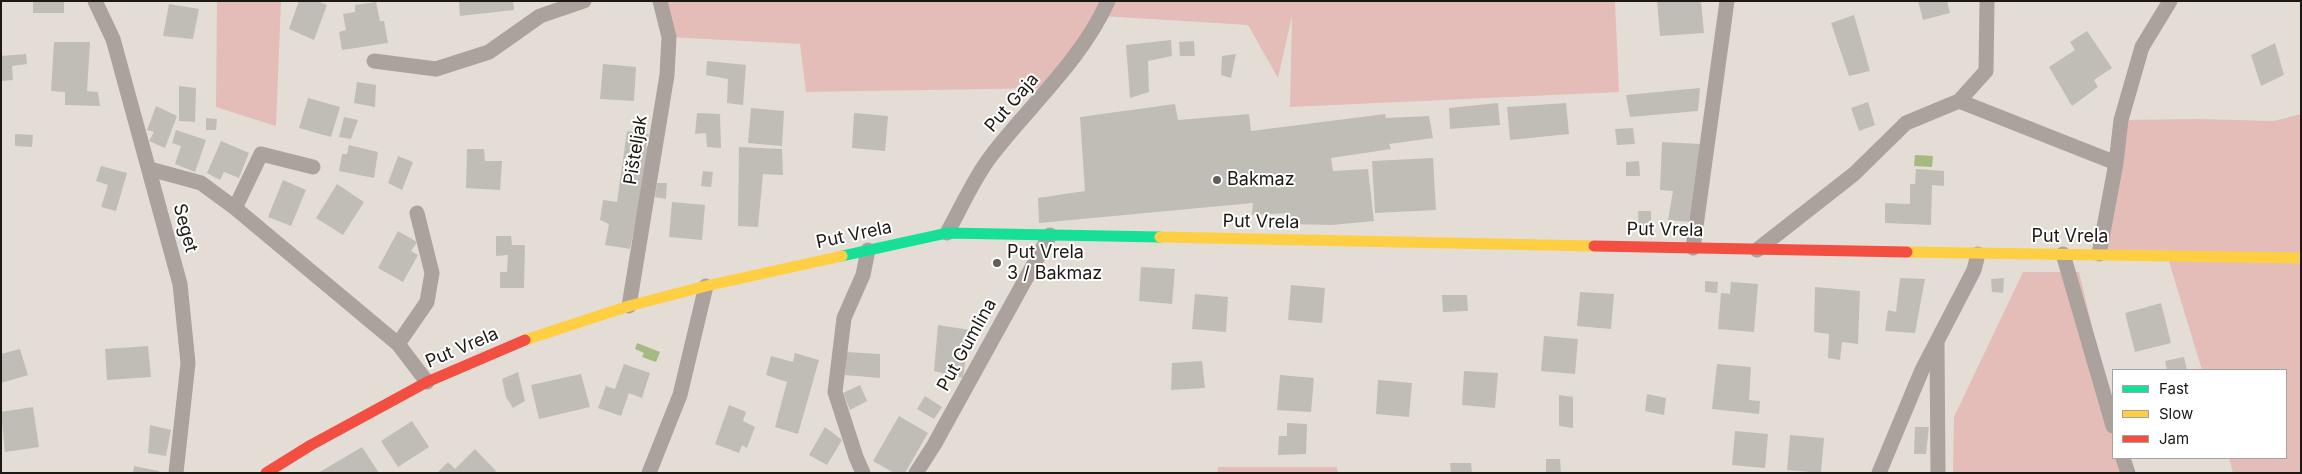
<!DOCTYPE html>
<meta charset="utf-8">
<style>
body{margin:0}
#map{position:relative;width:2302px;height:474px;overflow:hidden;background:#e3ddd6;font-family:Inter,sans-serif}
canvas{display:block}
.frame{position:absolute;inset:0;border:2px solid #1c1814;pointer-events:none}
.legend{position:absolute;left:2112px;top:369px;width:175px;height:90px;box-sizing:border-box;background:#fff;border:1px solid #a4a3a1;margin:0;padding:6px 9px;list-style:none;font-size:15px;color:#1c1814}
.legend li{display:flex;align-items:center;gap:10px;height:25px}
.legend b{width:25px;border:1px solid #a4a3a1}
</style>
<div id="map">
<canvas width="2302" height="474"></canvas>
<div class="frame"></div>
<ul class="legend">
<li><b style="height:6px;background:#16e098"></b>Fast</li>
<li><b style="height:6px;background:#ffcf43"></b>Slow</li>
<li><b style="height:6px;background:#f24e42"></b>Jam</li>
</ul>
</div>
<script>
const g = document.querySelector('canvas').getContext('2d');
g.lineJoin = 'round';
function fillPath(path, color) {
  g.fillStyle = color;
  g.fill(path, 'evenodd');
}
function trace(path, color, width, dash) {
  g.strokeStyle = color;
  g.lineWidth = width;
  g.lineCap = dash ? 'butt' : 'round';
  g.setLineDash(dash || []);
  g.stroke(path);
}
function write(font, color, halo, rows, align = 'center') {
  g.font = font + ' Inter,sans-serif';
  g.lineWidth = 4;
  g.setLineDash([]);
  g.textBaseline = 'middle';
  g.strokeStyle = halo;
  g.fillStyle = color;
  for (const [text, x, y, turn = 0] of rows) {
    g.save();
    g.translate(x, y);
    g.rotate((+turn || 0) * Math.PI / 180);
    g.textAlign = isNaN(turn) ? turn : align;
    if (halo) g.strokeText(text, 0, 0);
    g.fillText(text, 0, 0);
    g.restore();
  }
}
fillPath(new Path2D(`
 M217,1h64l-5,125 -60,-19z
 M660,1h955l4,91 -329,15 2,-91 -14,62 -30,-53 -146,-9 -52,72 -244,4 -6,-48 -131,-7z
 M2301,114v359h-68l-4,-15h57v-88h-84l-35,-115 -68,-1 22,-134 79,-1 74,2z
 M2023,272h56l34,142v44h11l3,15h-174l1,-56z
 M1218,467h119l1,6h-121z`), '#e4bdb9');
fillPath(new Path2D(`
 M1915,155l18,1 -1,11 -18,-1z
 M637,343l23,9 -4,10 -14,-5 2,-4 -9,-4z`), '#a5b983');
fillPath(new Path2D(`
 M33,1h31v12h-31z
 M299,1h18l10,4 -13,35 -25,-11z
 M459,1h54l1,9 -54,6z
 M1657,1h44l3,32 -44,3z
 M1918,1h29l3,12 -27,7z
 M376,2l4,19h4l4,22 -46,7 -3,-18 7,-2 -3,-16 12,-2v-7z
 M169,4l30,5 -6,30 -30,-3z
 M1854,15l16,56 -21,5 -18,-53z
 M2087,31l25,37 -18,12 4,7 -26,19 -23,-39 26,-17 -5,-8z
 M1171,40l1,16 -24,5 1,31 -19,6 -4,-53z
 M1194,41l1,15h-15l-1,-14z
 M54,42h36l-3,49 11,1 2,14 -35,-1v-13l-14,-1z
 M2275,43l9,32 -23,11 -10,-31z
 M26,54l1,10 -15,2 1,14 -12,1v-25z
 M1236,54l-5,24 -10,-3 1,-19z
 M707,61l39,4 -3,40 -16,-2 1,-24 -22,-4z
 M603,64l33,3 -2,34 -34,-2z
 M357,82l19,3 -1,22 -21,-4z
 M179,86l17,2 -1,34 -16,-1z
 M1700,88l-2,23 -68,6 -4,-22z
 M308,98l32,9 -9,30 -32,-9z
 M1868,102l7,23 -16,6 -8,-23z
 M1498,103l2,22 -50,4 -1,-21z
 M1566,103l3,31 -59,6 -3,-33z
 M1175,104l3,16 71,-6 2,17 134,-17 1,4 43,-2 4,22 -44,6 2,5 -60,9 2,13 35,-2 6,52 -42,4 -41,-1 -1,-11 -38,2 1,-12 -214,20 -1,-25 47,-7 -5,-74z
 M156,106l21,10 -12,32 -16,-7 5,-9 -7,-2z
 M751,108l33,3 -2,35 -34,-3z
 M697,113l23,1 1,34 -14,-1 -1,-14 -11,1z
 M854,113l34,3 -3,35 -33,-3z
 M344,117l14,3 -7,19 -12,-2z
 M206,118l11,1 -1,11h-10z
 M1633,128l2,16 -18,1 -2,-16z
 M176,130l30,10 -11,32 -20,-8 6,-18 -9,-3z
 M627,131l22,3 -3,12 5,1 -21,102 -25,-4 4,-21 -9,-4 3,-20 14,2z
 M15,134l18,1 -1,12 -17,-1z
 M221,141l28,12 -10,25 -15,-6 -4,8 -13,-7z
 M1662,142l38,2 -11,78 -21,-2 5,-29 -13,-1z
 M349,145l29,7 -4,26 -35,-7 3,-17h5z
 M739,147l43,2 1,26 -20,-1 -5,53 -20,-1z
 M467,149h17l1,12h17l-2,29 -34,-2z
 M398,156l15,6 -11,28 -14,-7z
 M1433,158l3,52 -61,3 -3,-52z
 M1639,161l1,15h-14v-14z
 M101,166l26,7 -11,38 -15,-4 7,-22 -12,-4z
 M1916,169l28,2v15l-12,-1 -1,40 -46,-2v-20l25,1v-20h5z
 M703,171l10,1 -2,15 -10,-1z
 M283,180l23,10 -15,36 -23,-9z
 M657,183h10l-1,16 -11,-2z
 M337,184l27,18 -21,33 -27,-17z
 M672,202l33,3 -3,35 -33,-3z
 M1638,211h13v24l-12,1z
 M398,231l19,11 -6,9 7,4 -15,27 -25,-14z
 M496,236h15l1,9h13l-1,43h-24v-16h7l1,-17 -12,1z
 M1141,267l34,2 -3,35 -33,-3z
 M1900,278l25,1 -10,54 -30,-2 3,-21 8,2z
 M2004,278l-1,15 -11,-1 -1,-13z
 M1705,281l13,1 -1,11 -12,-1z
 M1731,282l27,2 -4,48 -36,-3 3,-36 9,1z
 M1291,285l34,3 -3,35 -34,-3z
 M1815,287l45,4 -2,53 -16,-2 -2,18 -12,-2 1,-24 -15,-2z
 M1580,292l34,2 -3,35 -34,-3z
 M1195,294l33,3 -2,35 -34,-3z
 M1442,295h25l1,16 -25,1z
 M2161,303l10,40 -36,9 -10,-39z
 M938,325l32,5 -7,48 -29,-7z
 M1544,336l34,3 -3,35 -34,-3z
 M148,346l3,31 -44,3 -2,-31z
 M20,349l8,26 -27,8v-29z
 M846,352l34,2v24l-35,-3z
 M795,353l24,7 -21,74 -23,-7 12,-45 -21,-7 5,-19 22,6z
 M2184,357l3,13h-20l-2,-9z
 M1202,361l3,27 -34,2 1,-27z
 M624,364l26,9 -8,25 -13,-5 -8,23 -23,-8 8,-22 9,3z
 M1717,364l34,3 -2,33 11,1 -1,13 -47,-5z
 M1464,371l34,2 -3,35 -33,-3z
 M518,372l7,29 -12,7 -7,-11 -4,-18z
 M581,374l9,33 -51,12 -8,-34z
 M1280,375l34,3 -3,34 -34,-2z
 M1378,380l34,3 -3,34 -33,-3z
 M860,385l7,16 -17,9 -7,-17z
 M1647,394l19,4 -2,17 -19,-4z
 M1559,395l14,2v31l-14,-2z
 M925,396l17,11 -8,12 -17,-10z
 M729,405l17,7 -3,9 12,6 -8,21 -5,-3 -3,8 -24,-9z
 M33,407l6,40 -34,5 -4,-40z
 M899,416l29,17 -23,40h-11l-21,-12z
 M412,421l17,26 -31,20 -17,-26z
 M1287,423l20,1 -1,30 -28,1 1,-19h8z
 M150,425l21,5 -5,26 -18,-3z
 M825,427l17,13 -15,25 -18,-10z
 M1915,427h14l-3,27h-12z
 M1735,431l33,3 -3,34 -33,-3z
 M1790,435l34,3 -3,35 -34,-3z
 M362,447l17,26h-61z
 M475,449l21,22 -2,2h-57l11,-11 7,7z
 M1546,459h14l1,14h-15z
 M1450,463h21l1,10h-21z
 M134,466l25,5v2h-26z`), '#c0bdb7');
trace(new Path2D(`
 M95,1l18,38 67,245 8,79 -12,110
 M374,61l62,8 53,-17 51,-36 44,-15
 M1959,101l27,-30 1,-70
 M150,169l51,14 34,25 163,136 29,38
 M235,208l26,-54 52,13
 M947,233c14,-25 27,-55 44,-77 39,-51 90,-95 117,-155
 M1693,248l34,-247
 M1757,250l97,-76 52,-51 53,-22 157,62
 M2063,254l50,172
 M2099,254l17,-91 5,-43 21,-73 28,-46
 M629,306l38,-231 2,-38 -9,-36
 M1937,342l1,131
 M398,344l29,-42 5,-29 -15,-60
 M2123,458l5,15
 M649,473l31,-78 26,-109
 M863,473l-7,-16 -21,-65 9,-74 19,-43 5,-25
 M916,473l18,-28 116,-210
 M1879,473l43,-103 52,-100 4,-16`), '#aca29d', 15);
trace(new Path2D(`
 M842,256l105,-23 213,4`), '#16e098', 11);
trace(new Path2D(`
 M1160,237l434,9
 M1907,252l394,6
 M525,340l104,-34 77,-20 136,-30`), '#ffcf43', 11);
trace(new Path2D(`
 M1594,246l313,6
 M266,473l45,-28 116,-63 98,-42`), '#f24e42', 11);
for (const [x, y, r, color] of [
 [1217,180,5,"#625d58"],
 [997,263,5,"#625d58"]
]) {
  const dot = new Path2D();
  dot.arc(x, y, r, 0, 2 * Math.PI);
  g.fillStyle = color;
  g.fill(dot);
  trace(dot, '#fff', 2);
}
write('18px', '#1c1814', '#fff', [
 ["Put Gaja",1012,103,-49],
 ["Pišteljak",636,150,-81],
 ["Put Vrela",1261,222,1],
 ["Seget",185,228,75],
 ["Put Vrela",1665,230,1],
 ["Put Vrela",854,235,-12],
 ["Put Vrela",2070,237],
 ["Put Gumlina",967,345,-61],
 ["Put Vrela",462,348,-23]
]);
write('18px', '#1c1814', '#fff', [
 ["Bakmaz",1227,180],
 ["Put Vrela",1007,253],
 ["3 / Bakmaz",1007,274]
], 'left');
</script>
